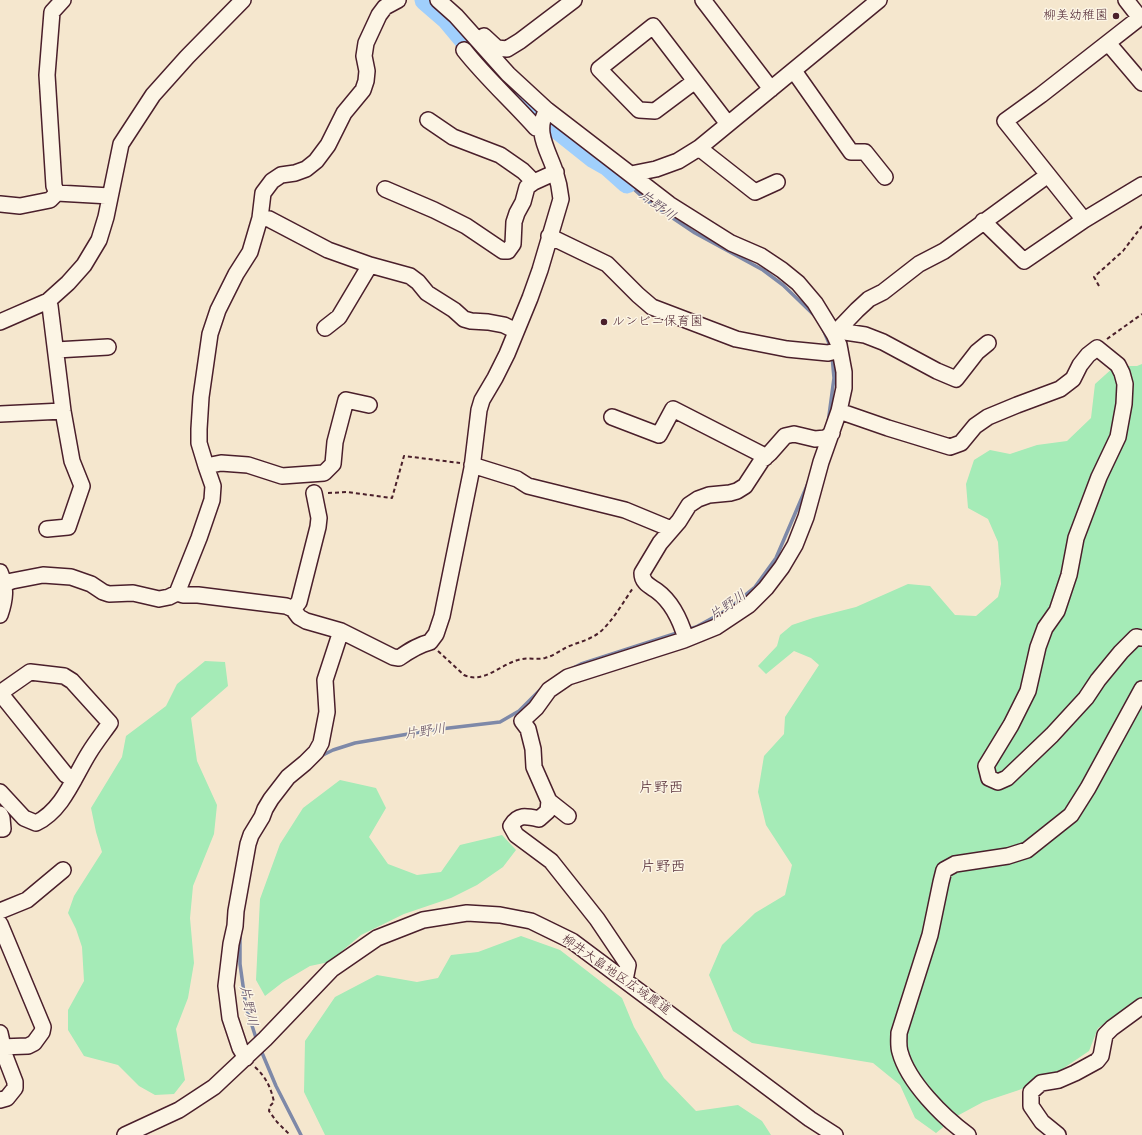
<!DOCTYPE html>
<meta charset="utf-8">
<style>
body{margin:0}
canvas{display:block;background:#f5e7ce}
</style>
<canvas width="1142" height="1135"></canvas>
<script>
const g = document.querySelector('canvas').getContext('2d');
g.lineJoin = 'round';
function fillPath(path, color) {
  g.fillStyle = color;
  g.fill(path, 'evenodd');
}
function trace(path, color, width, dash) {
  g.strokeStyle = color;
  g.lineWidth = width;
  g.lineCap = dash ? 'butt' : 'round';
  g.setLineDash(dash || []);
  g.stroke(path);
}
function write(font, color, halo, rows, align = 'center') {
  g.font = font + ' Sriracha,"Klee One",sans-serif';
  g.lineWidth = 3;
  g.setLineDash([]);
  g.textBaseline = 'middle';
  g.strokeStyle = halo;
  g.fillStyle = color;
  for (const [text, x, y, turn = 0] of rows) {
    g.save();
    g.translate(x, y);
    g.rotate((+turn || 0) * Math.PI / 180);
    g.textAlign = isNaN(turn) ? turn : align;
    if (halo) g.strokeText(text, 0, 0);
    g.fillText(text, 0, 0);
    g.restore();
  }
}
fillPath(new Path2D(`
 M1142,364v635l-44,29 -9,23 -31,21 -39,18 -36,12 -26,14 -21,17 -21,-15 -15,-33 -27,-22 -121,-20 -19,-12 -24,-56 13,-30 33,-32 30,-18 7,-30 -26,-40 -8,-33 6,-36 20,-22 1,-17 34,-52 -8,-7 -17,-7 -28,23 -8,-8 19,-20 3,-11 12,-10 21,-7 43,-11 52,-23 22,2 25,29 21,1 22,-19 3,-13 -3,-42 -10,-23 -20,-11 -2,-24 8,-24 16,-10 20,4 27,-9 30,-4 24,-23 4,-34 20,-18h22z
 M205,661l20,1 3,24 -37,32 6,43 20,44 -3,29 -21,52 -3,32 4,45 -6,35 -12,31 9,51 -11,14 -19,1 -16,-9 -21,-21 -34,-9 -16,-26v-20l16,-29 -2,-34 -6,-18 -8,-16 6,-17 28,-44 -6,-20 -5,-24 31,-51 4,-21 40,-30 11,-22z
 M340,780l36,8 10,20 -17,29 19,27 29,11 24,-3 19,-27 42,-10 14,15 -13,17 -26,18 -26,13 -47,16 -43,21 -32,27 -19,4 -27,16 -18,14 -9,-16 4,-81 20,-55 23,-36z
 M521,936l39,14 62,48 12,29 30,51 32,33 42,-6 24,16 9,14h-446l-21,-43 1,-51 30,-44 42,-22 40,7 21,-4 13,-23 27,-3z`), '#a5ebb7');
trace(new Path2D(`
 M627,183l19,17 49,33 68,37 20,15 32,31
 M823,329l8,19
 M828,423l6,-45 -2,-22
 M686,630l10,-3 31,-17 28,-23 21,-29 33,-77
 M571,669l10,-5 99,-32
 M319,757l14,-7 22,-7 77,-13 68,-8 19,-11 22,-22
 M240,931v33l6,43 11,34
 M260,1048l16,38 25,49`), '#7e89a8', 3.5);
trace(new Path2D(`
 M425,0l22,19 45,54 43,38 59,47 14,8 19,17`), '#a0cffc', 21);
const minor = new Path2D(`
 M63,0l-11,12 -5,63 7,111 3,7 53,3
 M398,0l-13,7 -6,8 -13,28 -2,13 3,15 -1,10 -3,9 -19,23 -16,32 -12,16 -10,8 -11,4 -14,2 -9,6 -9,12 -3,25 -10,34 -14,22 -18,36 -8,24 -9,63 -2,32v14l7,23 7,20 -1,14 -13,38 -22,55 6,2h15l88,11 7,3 6,8 7,4 35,10 52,26 6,1c10,-7 19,-13 31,-16l6,-8 6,-18 30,-148 7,-58 3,-10 13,-22 12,-24 23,-56 10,-28 21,-71c-1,-10 -3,-19 -6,-28 -7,-21 -21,-40 -8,-61
 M438,0l18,16 52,58 39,36 122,94 62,39 30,13 21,14 16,13 17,20 19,31 5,11 5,27v16l-5,23 -18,51 -15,55 -11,28 -13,22 -16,21 -17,17 -33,22 -32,13 -116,37 -19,13 -13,18 -14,13 6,8 5,20 1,18 15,34 -1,10 -9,8c-13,-3 -21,-5 -28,7l5,9 35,26 46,58 31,46 -3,15
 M703,0l68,89
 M1126,0l14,18
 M484,36l13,12 10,1 13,-8 54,-41
 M1108,43l34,40
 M464,50c22,28 48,51 72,78h5
 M794,71l57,81h14l20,25
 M695,81l-40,30 -16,-1 -40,-41 54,-43 75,98
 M428,120l25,17 47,18 23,16 11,11
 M699,148l56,44 22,-10
 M631,174l25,-5 22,-8 21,-13 180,-148
 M385,189l49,21 32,16 37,25h5l5,-7 1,-22 3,-9 6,-11 4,-15 7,-5 22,-10
 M0,204l20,2 30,-6 7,-7
 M260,218l9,1 59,31 42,15 40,11 8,6 9,11 27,17 10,9 7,2 17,1 16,3 12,6
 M1084,220l-79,-99 36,-26 101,-79
 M983,221l41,40 60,-41 58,-35
 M549,236l58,28 31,31 14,12 84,32 51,10 41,4 12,-3
 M0,322l48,-21 20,-18 16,-18 15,-25 7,-23 15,-73 32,-49 34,-38 56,-57
 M325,328l14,-11 31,-52
 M834,334l23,-24 12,-11 14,-7 36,-28 25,-13 104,-76
 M834,334l11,-2 20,3 18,7 54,29 19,8 21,-27 11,-9
 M56,350l52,-3
 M839,411l49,17 62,19 11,-4 14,-17 13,-9 29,-12 43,-16 13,-10 7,-14 8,-10 9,-7 21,17 4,8 3,11 -1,20 -6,33 -19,40 -23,61 -7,37 -12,36 -12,17 -7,19 -10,44 -17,34 -25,41 3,12 9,4 9,-4 45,-43 34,-37 12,-18 23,-28 15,-15 6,1
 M0,414l63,-3
 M612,417l47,18 14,-26 88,45 4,4
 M472,465l45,14 11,7 97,24 46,19
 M206,466l15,-3 27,2 34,11 42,-3 9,-9 2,-22 11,-42 23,5
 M47,529l21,-2 14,-41 -10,-25 -9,-50 -13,-105 -2,-5
 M0,572c7,16 5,28 0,43
 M0,590l4,-6 8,-3 31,-6 28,2 20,7 12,8 6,2 24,-1 26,6 10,-2 8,-4
 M293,609l6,-7 19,-75 1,-9 -5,-25
 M686,639c-5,-17 -14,-37 -29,-48 -7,-5 -15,-8 -15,-18l18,-30 19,-22 10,-16 9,-6 11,-4 21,-2 7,-2 8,-5 17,-26 8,-7 15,-17 9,-2 21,5 11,-1 6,-5
 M0,693l66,82 8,5
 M0,792l24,26 12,5c27,-13 38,-46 53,-70 6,-10 14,-20 21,-30l-38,-42 -8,-5 -34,-4 -30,21
 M549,801l19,15
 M0,814l2,4 1,11h-3
 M0,911l27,-11 36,-30
 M0,924l43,103 -1,5 -8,11 -6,3 -28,1
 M0,1033l5,23 10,26v6l-8,10 -7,2
 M246,1058l-6,-10 -10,-30 -4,-32 5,-42 4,-18 1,-15 12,-67 3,-9 11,-18 3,-8 6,-10 17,-22 17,-14 11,-11 5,-9 6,-31 -2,-32 16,-49
 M125,1135l54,-25 35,-23 51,-48 67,-70 45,-31 46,-18 44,-7 33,2 31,6 41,20 238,178 25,16
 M968,1135c-25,-18 -60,-53 -68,-83 -2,-6 -1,-13 -1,-19l31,-98 11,-53 3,-12 11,-6 53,-8 19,-6 44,-35 17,-27 54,-99
 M1058,1135l-16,-13 -11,-16v-14l10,-9 18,-3 16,-7 22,-12 4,-5 4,-21 7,-7 30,-22`);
trace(minor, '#4a1f2b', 18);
trace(new Path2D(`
 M1099,286l-5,-9 29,-26 19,-25
 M1107,339l35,-25
 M328,493l19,-1 45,6 12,-42 56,7
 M438,651l26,24c19,9 36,-10 54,-15 9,-3 18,0 27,-2 8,-2 15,-7 22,-11 12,-5 23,-7 33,-15 12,-10 24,-31 33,-44
 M255,1067c11,10 16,21 19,35l-4,4 -1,5 8,11 13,13`), '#4a1f2b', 2, [4, 3]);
trace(minor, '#fcf5e5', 15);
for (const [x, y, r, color] of [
 [1116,16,4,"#4a1f2b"],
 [604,322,4,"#4a1f2b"]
]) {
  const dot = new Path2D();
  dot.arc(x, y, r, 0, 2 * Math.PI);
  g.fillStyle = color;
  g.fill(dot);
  trace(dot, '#fcf5e5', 1.5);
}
write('13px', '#4a1f2b', '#fcf5e5', [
 ["柳美幼稚園",1108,16],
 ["ルンビニ保育園",612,322,"left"]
], 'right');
write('13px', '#4a1f2b', '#fcf5e5', [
 ["柳井大畠地区広域農道",616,975,35]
]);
write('italic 14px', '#604b5f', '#fcf5e5', [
 ["片野川",657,206,36],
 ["片野川",728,606,-35],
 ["片野川",425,732,-8],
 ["片野川",248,1006,78]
]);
write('15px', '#4a1f2b', '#fcf5e5', [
 ["片野西",661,788],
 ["片野西",663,867]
]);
</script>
